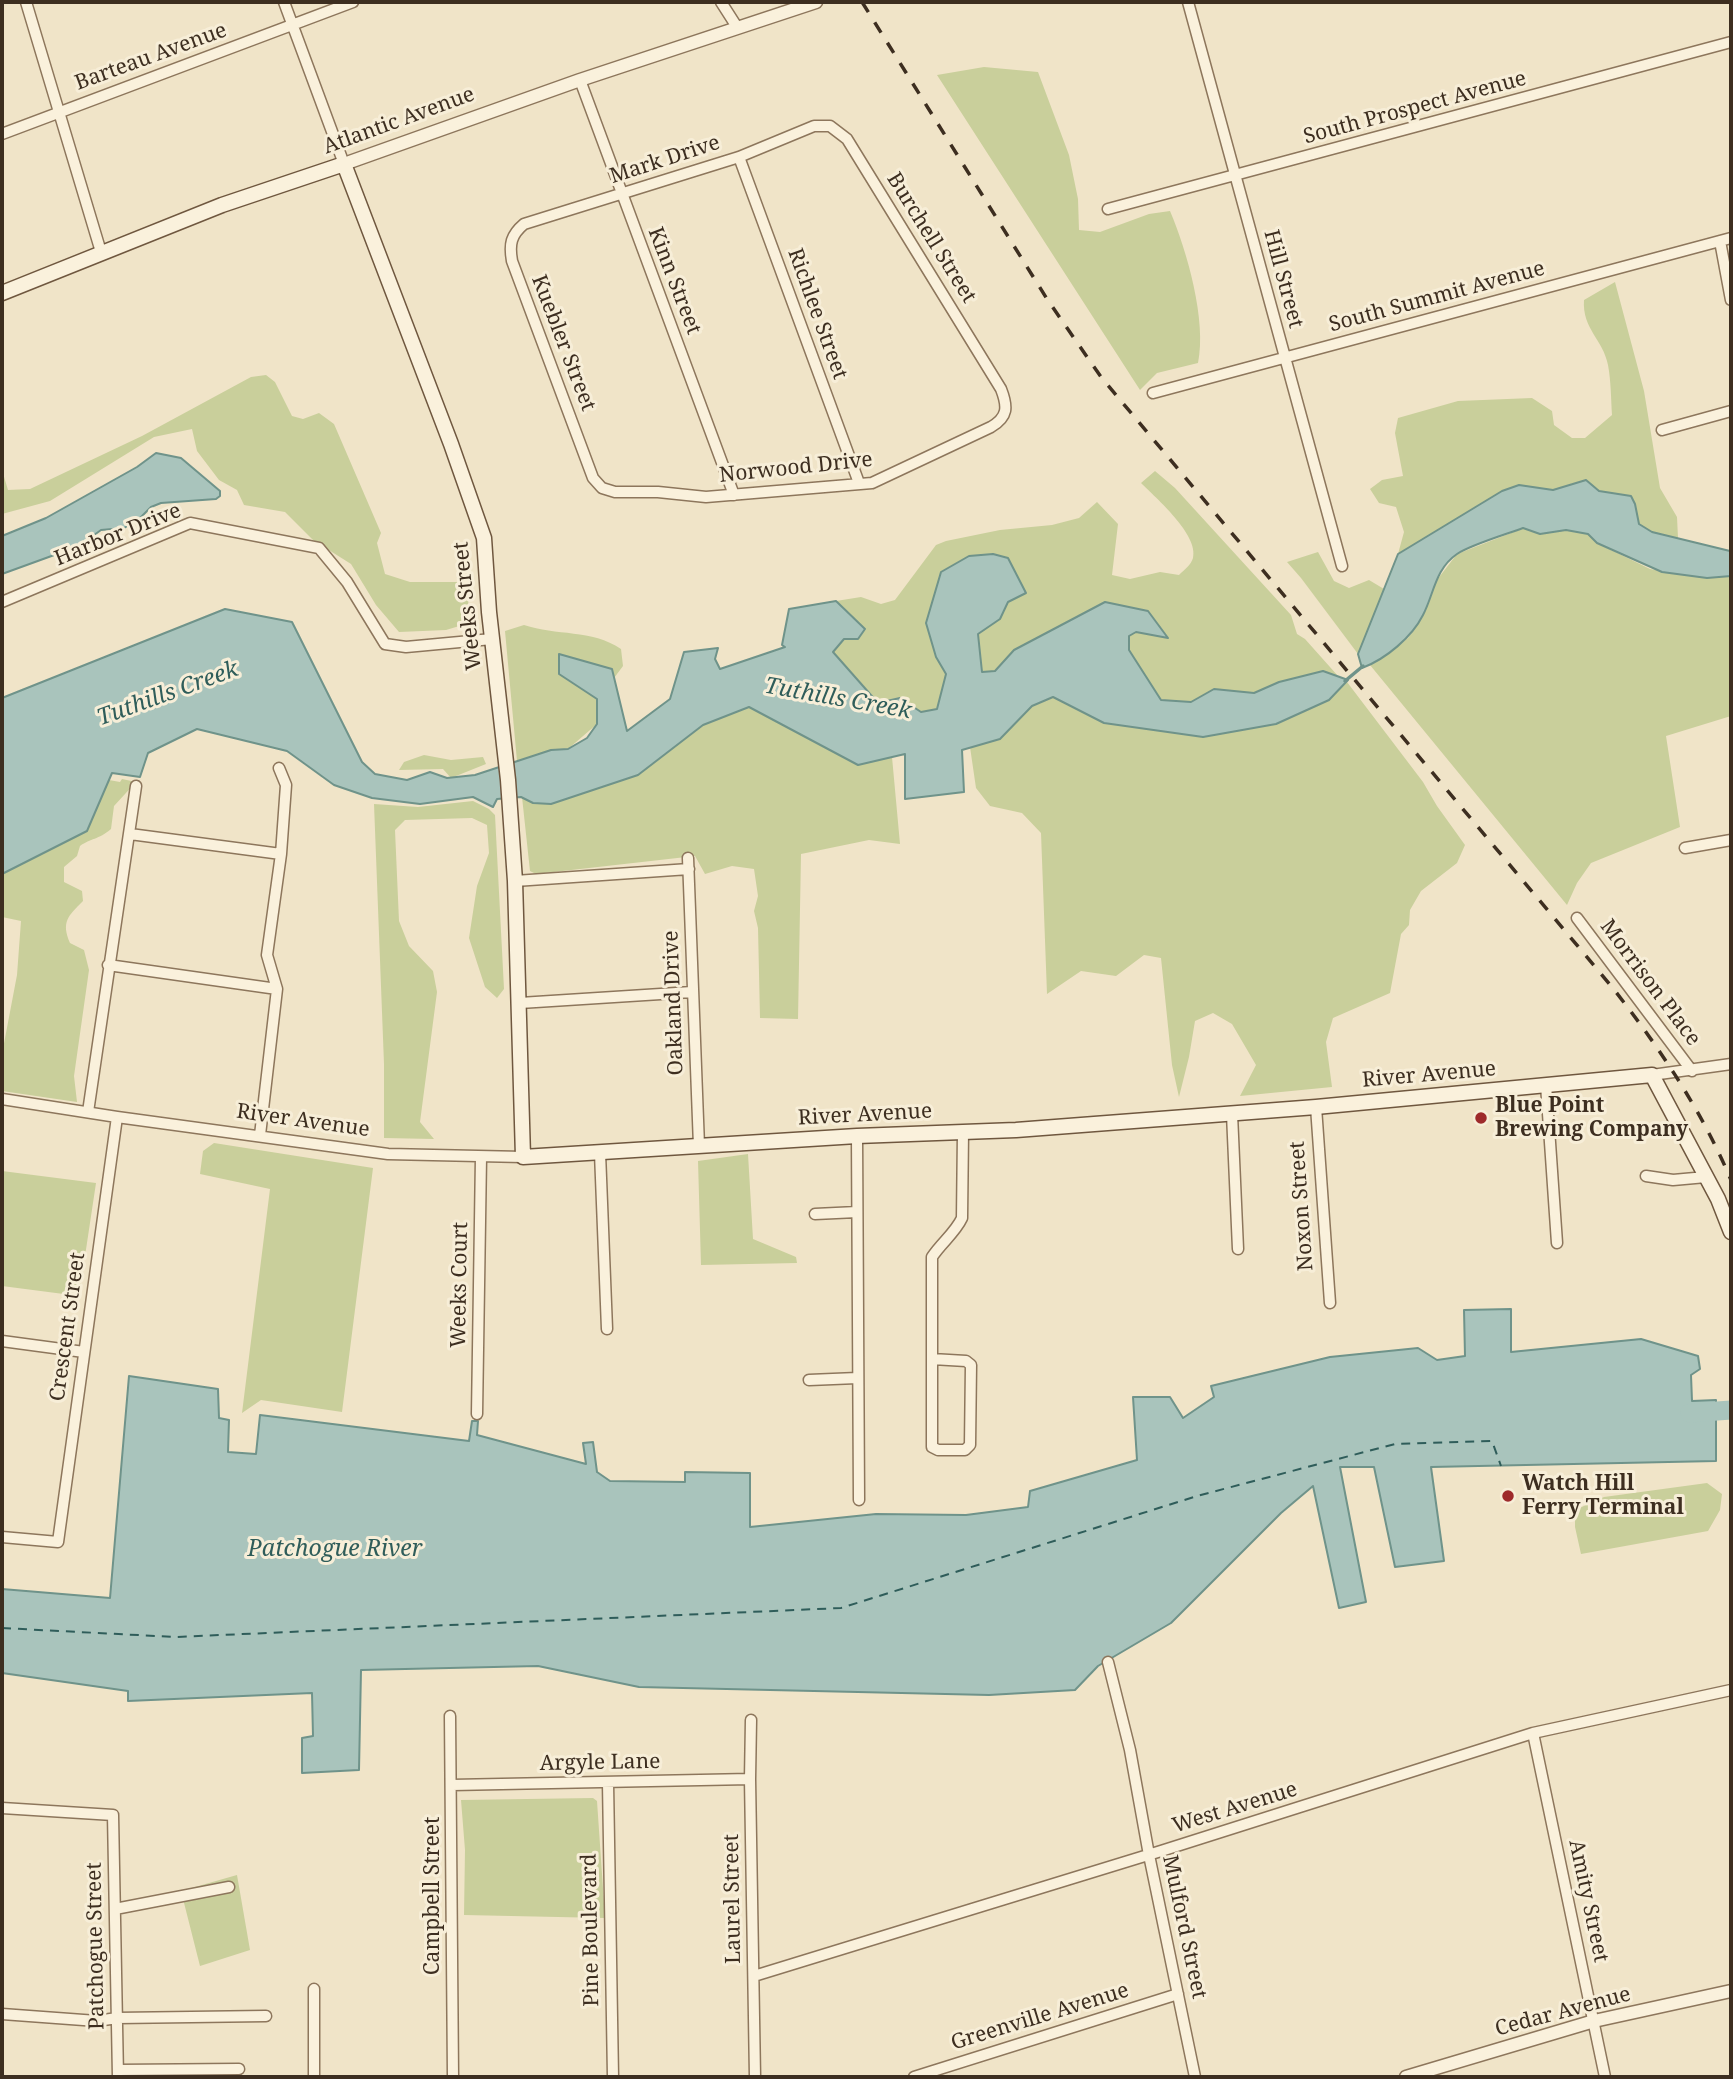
<!DOCTYPE html>
<style>
body{margin:0}
#map{position:relative;width:1733px;height:2079px;overflow:hidden;background:#f0e4c8;font-family:"Noto Serif",serif}
canvas{display:block}
.frame{position:absolute;inset:0;border:4px solid #3d2e20;pointer-events:none}
</style>
<div id="map">
<canvas width="1733" height="2079"></canvas>
<div class="frame"></div>
</div>
<script>
const g = document.querySelector('canvas').getContext('2d');
g.lineJoin = 'round';
function fillPath(path, color) {
  g.fillStyle = color;
  g.fill(path, 'evenodd');
}
function trace(path, color, width, dash) {
  g.strokeStyle = color;
  g.lineWidth = width;
  g.lineCap = dash ? 'butt' : 'round';
  g.setLineDash(dash || []);
  g.stroke(path);
}
function write(font, color, halo, rows, align = 'center') {
  g.font = font + ' "Noto Serif",serif';
  g.lineWidth = 6;
  g.setLineDash([]);
  g.textBaseline = 'middle';
  g.strokeStyle = halo;
  g.fillStyle = color;
  for (const [text, x, y, turn = 0] of rows) {
    g.save();
    g.translate(x, y);
    g.rotate((+turn || 0) * Math.PI / 180);
    g.textAlign = isNaN(turn) ? turn : align;
    if (halo) g.strokeText(text, 0, 0);
    g.fillText(text, 0, 0);
    g.restore();
  }
}
fillPath(new Path2D(`
 M984,67l54,5 31,83 9,44 1,31 21,2 49,-18 21,-3c17,40 37,110 28,152l-41,10 -17,17 -203,-315z
 M1615,282l29,109 16,97 17,29 1,21 -26,-6 -13,-8 -4,-20 -4,-8 -32,-5 -25,-8 -21,7 -34,-5 -17,6 -104,63 6,-22 -8,-25 -17,-4 -9,-14 12,-9 21,-4 -8,-43 3,-15 60,-17 74,-3 20,13 2,14 18,13h13l27,-23c-1,-16 -1,-34 -4,-50 -5,-26 -26,-36 -24,-65z
 M266,375l9,7 17,34 11,3 16,-6 15,11 47,109 -4,10 8,31 25,8h47l12,14 -3,28 -20,6 -47,2 -23,-27 -25,-41 -38,-24 -28,-28 -41,-7 -7,-15 -18,-10 -22,-29 -5,-22 -38,8 -104,64 -48,13v-44l6,20 22,-1 112,-53 109,-59z
 M1155,471l20,17 116,127 6,19 8,5 33,37 -15,-5 -44,11 -25,11 -40,-4 -23,13 -30,-2 -32,-50v-14l7,-4 30,6 -18,-27 -134,39 -19,21 -14,1 -3,-38 22,-15 8,-17 18,-9 -18,-35 -72,99 10,17 -9,35 -16,3 -21,-14 -21,5 -46,-51 11,-13 21,-10 -29,-28 25,-4 20,7 14,-4 41,-55 10,-4 54,-11 52,-5 27,-7 18,-16 21,22 -6,51 18,4 30,-7 19,3c5,-5 12,-10 14,-17 6,-23 -37,-60 -52,-75z
 M1524,528l16,6 26,-4 22,4 9,9 53,26 57,9 24,-2v140l-65,20 14,91 -89,36 -14,20 -10,22 -197,-240 38,-27 15,-22 10,-31 24,-31z
 M1318,552l16,29 15,7 20,-8 15,9 -26,65 -57,-76 -14,-16z
 M524,625c32,11 68,4 97,24l2,17 -9,12 -2,-10 -53,6 38,25v25l-29,25 -17,1 -34,11 -12,-130z
 M1347,682l76,100 14,24 28,39 -8,18 -36,28 -11,19 -1,15 -8,9 -11,59 -57,25 -7,24 6,45 -92,9 16,-31 -24,-41 -19,-11 -18,8 -6,36 -10,40 -7,-32 -11,-107 -17,-3 -28,21 -35,-5 -34,23 -6,-161 -19,-20 -32,-7 -14,-18 -6,-41 30,-9 32,-32 21,-9 51,26 99,14 126,-37z
 M749,707l109,58 34,-8 8,87 -31,-4 -68,14 -3,165 -38,-1 -2,-90 -4,-17 4,-15 -4,-27 -22,-3 -27,8 -10,-18 -159,18 -6,-3 -8,-74 11,6 104,-28 67,-51z
 M424,755l27,5 32,-3 3,7 -35,14 -8,-9 -44,1 5,-8z
 M122,779l14,3 -22,24 -3,23c-13,11 -20,9 -31,17l-3,10 -13,11v15l18,9 1,10c-15,15 -22,21 -13,42l14,7 5,20 -15,106 3,26 -75,-11v-37l15,-79 4,-54 -19,-4v-43l85,-43 22,-51 11,2z
 M473,801l16,8 6,6 9,174 -7,9 -12,-11 -16,-49 8,-52 12,-33 -2,-28 -15,-7 -67,2 -10,10 4,91 10,25 24,25 4,21 -17,130 14,17 -50,-1v-74l-10,-260 44,3z
 M214,1143l159,25 -31,244 -81,-12 -19,13 28,-224 -70,-15 3,-23z
 M748,1154l5,85 43,18 1,6 -96,2 -3,-104z
 M2,1171l94,12 -17,113 -77,-10z
 M1707,1483l15,11 -2,16 -12,21 -127,23 -6,-27v-17l29,-13z
 M593,1798l4,3 8,117 -141,-3 1,-65 -4,-50z
 M237,1875l13,75 -50,16 -19,-75z`), '#c9cf9b');
const water = new Path2D(`
 M156,453l25,5 39,33v5l-4,3 -55,4 -10,4 -13,13 -14,8 -23,2 -22,16 -77,28v-38l44,-18 91,-51z
 M1586,480l13,11 32,5 4,8 4,20 13,8 78,19 1,25 -24,2 -45,-6 -65,-29 -9,-9 -22,-4 -26,4 -17,-6c-16,6 -53,17 -66,26 -22,15 -23,40 -34,61 -11,22 -37,44 -61,53l-4,-14 40,-100 104,-63 17,-6 34,5z
 M993,554l15,4 18,35 -18,9 -8,17 -22,15 4,38 13,-1 19,-21 91,-48 43,9 20,27 -32,-6 -7,4v14l32,50 30,2 23,-13 40,4 25,-11 44,-11 25,9 -19,20 -53,24 -73,13 -99,-14 -51,-26 -21,9 -32,33 -38,11 2,42 -59,7v-45l-47,11 -109,-58 -46,18 -65,50 -87,29 -18,-1 -12,-6 -24,2 -4,8 -20,-10 -53,7 -48,-6 -38,-13 -47,-34 -90,-22 -49,24 -8,24 -28,-4 -25,58 -85,43v-176l223,-89 67,13 70,140 13,12 32,6 23,-8 17,6 28,-3 76,-25 17,-1 19,-11 10,-14v-25l-38,-25v-20l53,15 15,62 43,-32 14,-47 34,-4 -3,11 5,10 65,-22 -3,-2 7,-36 47,-8 29,28 -7,10h-14l-11,13 45,51 22,-5 21,14 16,-3 9,-35 -10,-17 -10,-34 15,-51 28,-16z
 M1511,1309v43l130,-13 57,17 2,13 -9,6 1,26 24,-1v61l-285,6 13,94 -49,6 -21,-100h-34l26,135 -27,6 -26,-122 -32,27 -110,110 -73,43 -23,24 -86,5 -350,-8 -101,-21 -177,4 -2,100 -57,3v-35l11,-2 -1,-43 -184,8v-10l-126,-18v-84l108,9 19,-222 89,13 1,29 10,2 -1,32 28,2 4,-39 209,26 3,-20h6l-1,14 109,29 -3,-21 10,-1 4,30 13,9 75,1v-10l65,1v54l126,-13 90,1 62,-8 2,-16 107,-31 -4,-63h37l13,21 31,-21 -3,-11 119,-29 88,-9 19,12 28,-4 -1,-46z`);
fillPath(water, '#a9c4bc');
trace(water, '#6f938a', 2);
trace(new Path2D(`
 M1345,681l18,-15`), '#6f938a', 3.5);
trace(new Path2D(`
 M1690,1413l41,-3`), '#a9c4bc', 19);
trace(new Path2D(`
 M2,1628l173,9 666,-29 356,-112 198,-52 97,-3 9,25`), '#2f5d5a', 2, [9, 7]);
const minor = new Path2D(`
 M26,2l75,250
 M284,2l60,162
 M721,2l16,25
 M1188,2l154,564
 M580,80l154,415
 M814,126h16l17,13 154,250c7,18 7,28 -10,38l-119,56 -166,14 -48,-5h-43l-13,-4 -9,-10 -81,-217c-3,-17 -1,-26 12,-37l215,-67z
 M2,134l351,-132
 M739,157l120,326
 M1108,209l623,-167
 M1720,241l11,59
 M1153,393l578,-155
 M1662,430l69,-19
 M2,602l188,-79 129,25 28,34 38,62 21,3 86,-8
 M130,834l151,20
 M1685,848l46,-8
 M688,858l11,288
 M515,881l174,-12
 M1577,918l115,153
 M108,965l169,24
 M520,1003l172,-11
 M1652,1075l79,-11
 M1546,1085l11,158
 M2,1099l115,18 271,37 135,3
 M1316,1107l14,196
 M88,1112l48,-326
 M1232,1114l6,135
 M260,1135l17,-146 -10,-34 14,-101 5,-69 -7,-17
 M857,1136l2,364
 M600,1153l7,176
 M1646,1176l27,4 33,-3
 M815,1214l42,-2
 M2,1341l82,11
 M932,1359l34,2 5,4 -1,80 -5,5h-27l-6,-3v-190c9,-14 23,-24 30,-39l1,-86
 M809,1380l48,-2
 M477,1414l4,-257
 M2,1537l56,5 59,-425
 M1108,1662l22,88 19,105 46,222
 M450,1716l3,361
 M751,1720l-1,59 5,298
 M1533,1733l72,344
 M608,1783l5,294
 M452,1785l298,-6
 M2,1808l111,7 5,262
 M115,1909l114,-22
 M754,1976l407,-125 372,-118 198,-43
 M314,1989v88
 M2,2014l95,7 20,-3 149,-2
 M118,2070l121,-1
 M914,2077l264,-83`);
const tertiary = new Path2D(`
 M344,164l236,-84 236,-78
 M1406,2077l188,-56 137,-30`);
const secondary = new Path2D(`
 M2,293l220,-88 122,-41 107,280 33,94 5,74 19,168 7,101 8,276 334,-21 159,-6 300,-23 336,-32 66,124 13,33`);
trace(minor, '#8d765c', 13);
trace(tertiary, '#8d765c', 15);
trace(secondary, '#6f573f', 17);
trace(minor, '#faf1dc', 10);
trace(tertiary, '#faf1dc', 12);
trace(secondary, '#faf1dc', 14);
trace(new Path2D(`
 M862,2l185,297 54,78 511,610c47,60 89,122 119,193`), '#3d2e20', 3.5, [12, 12]);
for (const [x, y, r, color] of [
 [1481,1118,7,"#9e2a2b"],
 [1508,1496,7,"#9e2a2b"]
]) {
  const dot = new Path2D();
  dot.arc(x, y, r, 0, 2 * Math.PI);
  g.fillStyle = color;
  g.fill(dot);
  trace(dot, '#f7eed8', 2.5);
}
write('21px', '#3d2e20', '#f7eed8', [
 ["Barteau Avenue",151,57,-20],
 ["South Prospect Avenue",1415,108,-15],
 ["Atlantic Avenue",399,121,-20],
 ["Mark Drive",665,160,-18],
 ["Burchell Street",931,238,58],
 ["Hill Street",1283,279,75],
 ["Kinn Street",674,281,69],
 ["South Summit Avenue",1437,297,-15],
 ["Richlee Street",817,314,70],
 ["Kuebler Street",563,343,69],
 ["Norwood Drive",796,468,-6],
 ["Harbor Drive",118,535,-22],
 ["Weeks Street",468,606,-96],
 ["Morrison Place",1650,983,53],
 ["Oakland Drive",674,1003,-92],
 ["River Avenue",1429,1075,-5],
 ["River Avenue",865,1115,-3],
 ["River Avenue",303,1121,8],
 ["Noxon Street",1302,1206,-94],
 ["Weeks Court",460,1285,-89],
 ["Crescent Street",68,1327,-82],
 ["Argyle Lane",600,1763,-1],
 ["West Avenue",1235,1808,-17],
 ["Campbell Street",433,1896,-90],
 ["Laurel Street",733,1899,-91],
 ["Amity Street",1588,1901,78],
 ["Mulford Street",1184,1927,78],
 ["Pine Boulevard",591,1930,-91],
 ["Patchogue Street",96,1946,-91],
 ["Cedar Avenue",1563,2012,-15],
 ["Greenville Avenue",1040,2017,-17]
]);
write('bold 21px', '#3d2e20', '#f7eed8', [
 ["Blue Point",1495,1106],
 ["Brewing Company",1495,1130],
 ["Watch Hill",1522,1484],
 ["Ferry Terminal",1522,1508]
], 'left');
write('italic 23px', '#2f5d5a', '#f7eed8', [
 ["Tuthills Creek",168,694,-20],
 ["Tuthills Creek",838,699,10],
 ["Patchogue River",335,1549]
]);
</script>
